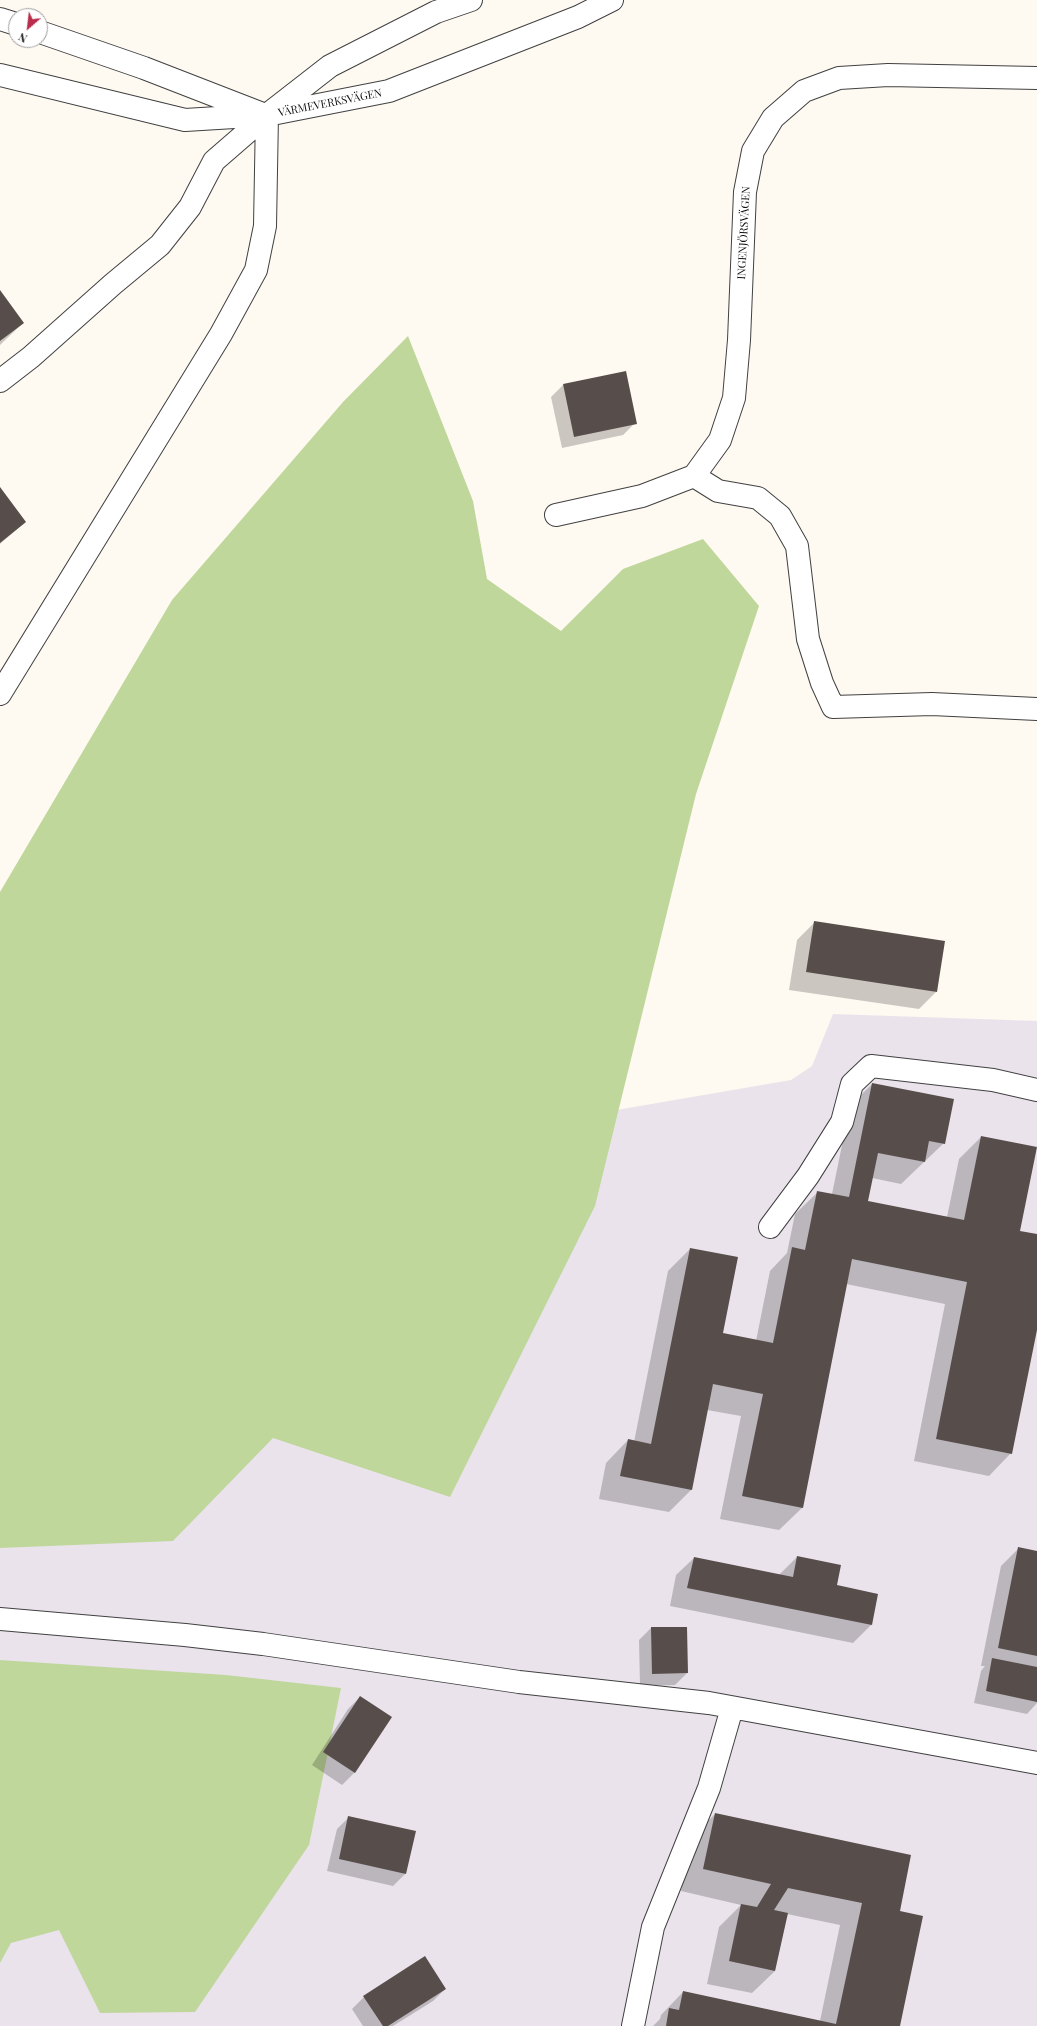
<!DOCTYPE html>
<meta charset="utf-8">
<style>
body{margin:0}
#map{position:relative;width:1037px;height:2026px;overflow:hidden;background:#fef9f1;font-family:"Playfair Display",serif}
canvas{display:block}
.north{position:absolute;left:8px;top:8px;width:40px;height:40px;box-sizing:border-box;background:#fff;border:1px solid #9f9f9f;border-radius:50%;rotate:208deg;font-size:11px;font-weight:700;line-height:16px;text-align:center;color:#0e0e0e}
.north::after{content:'';display:block;margin:auto;width:14px;height:18px;background:#b82d4b;clip-path:polygon(50% 0,100% 100%,50% 72%,0 100%)}
</style>
<div id="map">
<canvas width="1037" height="2026"></canvas>
<div class="north">N</div>
</div>
<script>
const g = document.querySelector('canvas').getContext('2d');
g.lineJoin = 'round';
function fillPath(path, color) {
  g.fillStyle = color;
  g.fill(path, 'evenodd');
}
function trace(path, color, width, dash) {
  g.strokeStyle = color;
  g.lineWidth = width;
  g.lineCap = dash ? 'butt' : 'round';
  g.setLineDash(dash || []);
  g.stroke(path);
}
function write(font, color, halo, rows, align = 'center') {
  g.font = font + ' "Playfair Display",serif';
  g.lineWidth = 4;
  g.setLineDash([]);
  g.textBaseline = 'middle';
  g.strokeStyle = halo;
  g.fillStyle = color;
  for (const [text, x, y, turn = 0] of rows) {
    g.save();
    g.translate(x, y);
    g.rotate((+turn || 0) * Math.PI / 180);
    g.textAlign = isNaN(turn) ? turn : align;
    if (halo) g.strokeText(text, 0, 0);
    g.fillText(text, 0, 0);
    g.restore();
  }
}
fillPath(new Path2D(`
 M833,1014l204,7v1005h-1037v-810l791,-136 21,-14z`), '#eae3ec');
fillPath(new Path2D(`
 M408,336l65,165 14,78 74,52 62,-62 80,-30 56,67 -63,188 -101,412 -145,291 -177,-59 -100,103 -173,7v-656l172,-292 171,-198z
 M0,1660l226,15 115,13 -32,157 -114,167 -95,1 -41,-83 -48,13 -11,20z`), '#c0d79c');
fillPath(new Path2D(`
 M0,292l23,31 -23,22z
 M563,385l72,38 -12,12 -61,13 -11,-51z
 M0,489l25,33 -25,22z
 M815,922l121,70 -17,17 -130,-19 8,-50z
 M872,1084l72,59 -43,41 -29,-6 -5,24 80,15 12,-58 22,-22 38,95 18,3v90l-26,128 -22,23 -75,-15 31,-157 -99,-20 -44,224 -23,22 -59,-11 21,-103 -34,-6 -16,80 -22,22 -70,-13 7,-36 22,-23 6,2 34,-171 22,-22 32,85 34,7 14,-70 17,-18 8,-39 23,-22 14,2 18,-88z
 M1019,1548l18,4v151l-10,11 -53,-11 7,-32 4,-5h-4l20,-100z
 M797,1557l39,29 41,8 -6,31 -18,18 -183,-37 6,-31 18,-17 85,17z
 M651,1628h35l1,45 -12,12 -35,1 -1,-46z
 M360,1697l30,20 -36,56 -12,12 -30,-20 36,-56z
 M715,1814l183,97 1,115h-246l7,-7 1,-4 22,-23 137,29 20,-96 -53,-11 -12,57 -23,22 -45,-9 12,-57 22,-22 -60,-14 11,-54z
 M349,1817l56,57 -12,12 -66,-15 10,-42z
 M445,1989l-12,12 -40,25h-30l-11,-17 12,-12z`), '#0003');
fillPath(new Path2D(`
 M0,290l24,33 -24,18z
 M626,371l11,53 -63,13 -11,-53z
 M0,487l26,35 -26,21z
 M814,921l131,20 -8,51 -131,-20z
 M872,1083l82,16 -9,45 -16,-3 -4,21 -47,-9 -10,48 96,19 17,-84 56,11 -17,84 17,3v96l-25,124 -76,-15 31,-157 -115,-23 -49,249 -61,-12 21,-102 -50,-10 -21,106 -72,-14 8,-37 23,5 39,-196 48,9 -15,76 50,10 19,-96 13,3 12,-59 32,6z
 M1018,1547l19,4v105l-39,-8z
 M797,1556l44,9 -4,20 41,9 -6,31 -185,-37 7,-31 99,20z
 M651,1627h36l1,46 -36,1z
 M992,1658l45,9v35l-51,-11z
 M360,1696l32,21 -37,56 -32,-21z
 M715,1813l196,42 -11,56 23,5 -23,110h-234l3,-18 10,2 4,-19 153,33 26,-121 -74,-15 -14,22 14,3 -13,58 -46,-10 12,-57 16,3 14,-23 -68,-15z
 M348,1816l68,15 -10,43 -67,-15z
 M425,1956l21,33 -58,37h-5l-20,-30z`), '#574e4b');
const minor = new Path2D(`
 M0,19l16,5
 M40,32l104,36 116,45
 M0,75l185,45 82,-5 122,-24 189,-74 34,-17
 M0,381l31,-24 82,-73 47,-39 30,-38 24,-46 53,-46 63,-49 106,-54 35,-12
 M694,476l24,15 40,7 22,18 17,30 11,93 14,44 11,24 99,-3 105,5
 M556,515l86,-19 52,-20 26,-36 14,-42 5,-58 6,-148 8,-41 20,-33 31,-27 35,-13 49,-3 149,3
 M0,694l221,-360 35,-64 9,-44 2,-111
 M770,1227l38,-51 34,-54 10,-38 19,-18 122,14 44,10
 M0,1619l185,16 78,9 256,38 190,21 328,60
 M633,2026l20,-99 56,-139 23,-80`);
trace(minor, '#414141', 24);
trace(minor, '#fff', 22);
write('11px', '#0e0e0e', '#fff', [
 ["VÄRMEVERKSVÄGEN",330,103,-11],
 ["INGENJÖRSVÄGEN",744,233,-87]
]);
</script>
